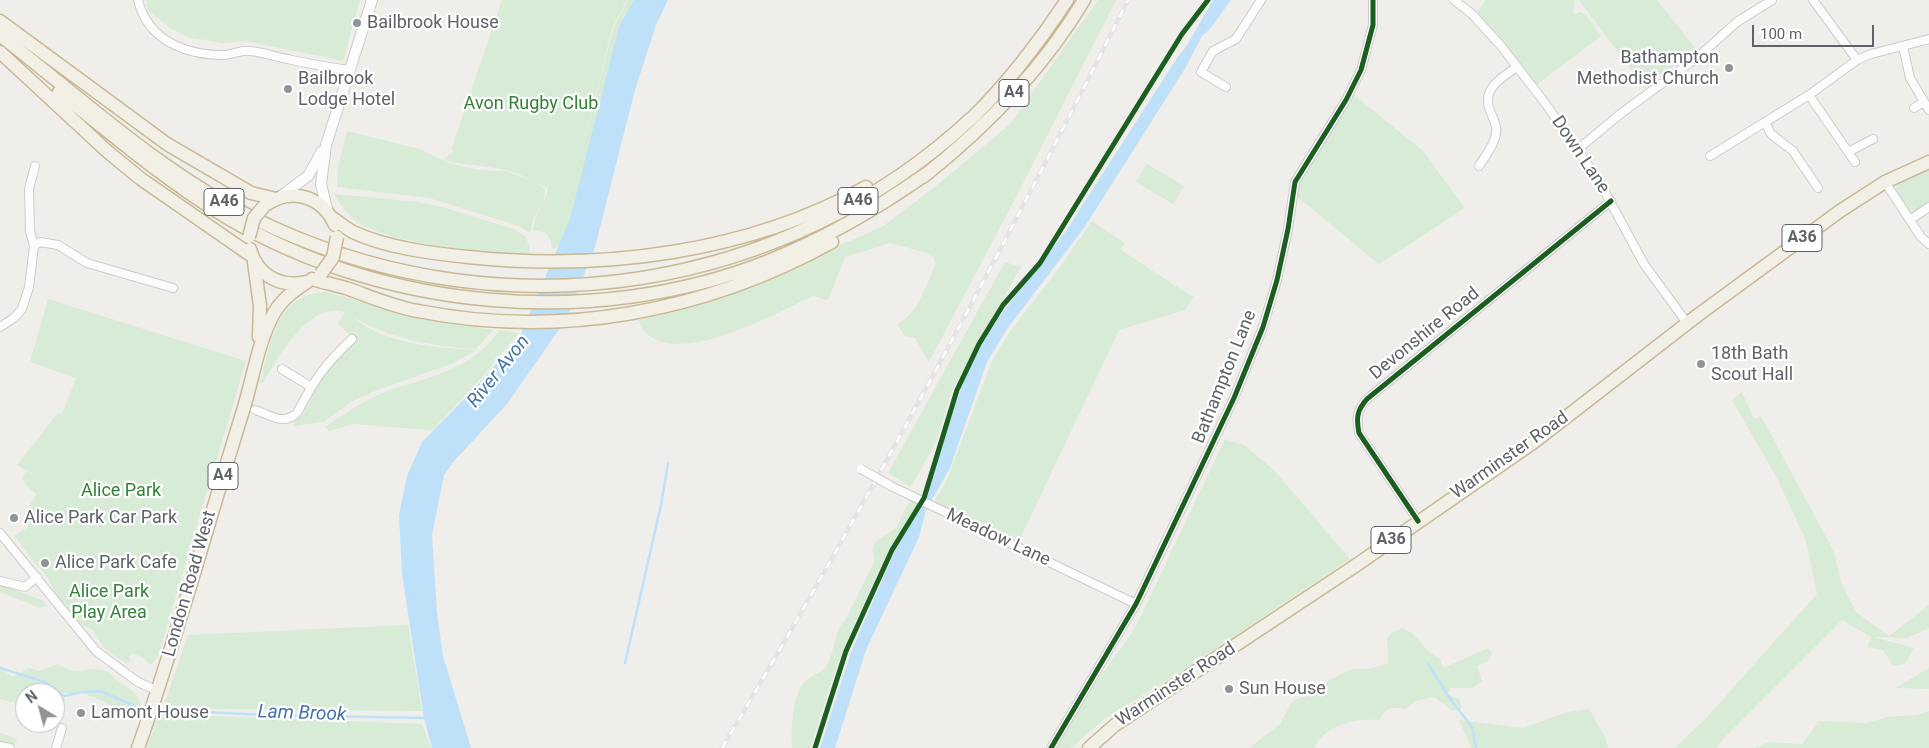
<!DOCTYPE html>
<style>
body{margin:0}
#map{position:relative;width:1929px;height:748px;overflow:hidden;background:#efeeea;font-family:Roboto,sans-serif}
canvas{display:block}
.north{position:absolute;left:15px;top:683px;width:50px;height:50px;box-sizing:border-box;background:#fff;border:1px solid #bfc1c3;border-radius:50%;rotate:323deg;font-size:14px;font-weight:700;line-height:20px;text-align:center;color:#5f6368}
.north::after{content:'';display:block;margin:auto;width:18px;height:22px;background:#919496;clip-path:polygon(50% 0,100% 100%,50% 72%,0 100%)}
.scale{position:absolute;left:1752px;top:25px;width:122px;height:22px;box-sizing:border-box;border:2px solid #5f6368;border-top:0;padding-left:6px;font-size:15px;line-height:18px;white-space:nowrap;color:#5f6368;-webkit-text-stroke:4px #fff;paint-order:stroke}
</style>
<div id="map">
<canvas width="1929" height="748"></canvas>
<div class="north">N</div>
<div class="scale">100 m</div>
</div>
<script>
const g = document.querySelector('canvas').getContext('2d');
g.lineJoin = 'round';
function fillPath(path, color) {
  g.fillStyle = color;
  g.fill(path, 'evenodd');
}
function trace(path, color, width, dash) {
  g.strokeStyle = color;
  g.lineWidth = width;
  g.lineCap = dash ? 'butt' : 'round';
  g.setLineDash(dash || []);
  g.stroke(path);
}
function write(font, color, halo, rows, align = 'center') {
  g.font = font + ' Roboto,sans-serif';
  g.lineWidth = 4.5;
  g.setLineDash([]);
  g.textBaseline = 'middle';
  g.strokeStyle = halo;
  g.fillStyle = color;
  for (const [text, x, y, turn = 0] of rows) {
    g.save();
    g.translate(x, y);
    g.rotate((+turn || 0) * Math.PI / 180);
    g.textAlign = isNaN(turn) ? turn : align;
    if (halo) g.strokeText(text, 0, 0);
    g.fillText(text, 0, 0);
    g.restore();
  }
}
fillPath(new Path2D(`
 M146,0h214l-17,61 -98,-20 -23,2 -35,-6 -17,-9 -22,-18z
 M502,0h125l-15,28 -32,132 33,-132 15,-28h14l-72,243 -18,6 -1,-8 -5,-8 -13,-3c1,-15 12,-26 15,-41l-11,-7 8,7 -1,12 -11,19 -3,13 -11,-7 -90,-28 -92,-11 1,-20 9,-36 72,18 32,15 28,6 26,1 26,9c-26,-15 -59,-13 -88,-20l11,-9 -3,-1z
 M1098,0h18l-99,195 -88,167 -14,-24 -10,-2 -8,-12c21,-9 29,-40 39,-60l-3,-7 -6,-4 -37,-10 -45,14 -17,43 -15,-4c-37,17 -132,71 -167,37 -4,-3 -6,-9 -8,-14l20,-3 84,-25 45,-18 46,-25 49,-21 54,-41 74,-62z
 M1486,0h89l-2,11 2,4 5,-3 5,2 16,22 -65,49 -22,-31 -37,-42z
 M1579,0h78l39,49 -51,39z
 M1353,94l70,57 42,57 -86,56 -83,-68 5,-18z
 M1147,164l37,22 -11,18 -37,-22z
 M1929,168v35l-13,9 -5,-1 -14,-18 -1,-7 5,-7z
 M334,194l84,8 28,6 67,21 12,7 5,12 -4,9c-43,-5 -134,-12 -170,-36 -9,-6 -16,-18 -22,-27z
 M1092,221l33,22 -4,7 70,46h3l-9,14 -66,20 -100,211 -85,-39 12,-20 46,-121 19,-31 47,-60z
 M1005,262l16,5 -68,121 -17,54 -25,45 -23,-14z
 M325,292l113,29 55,9 -17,19c-45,-3 -83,-9 -123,-32 30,27 85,31 124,33l-26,14 -74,26 -24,11 -30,21 -30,4 2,-5 7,-5 18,-37 17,-22 19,-17 -18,-16 7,-12c-36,-12 -68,47 -82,71l-3,-1c11,-38 15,-87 65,-90z
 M48,299l198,62 -88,295 -7,9 -9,-8 -10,-4 -3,4 1,4 -4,2 -21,-14 -12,-19 -15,-7 -10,-16 -11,-11 -10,-19 -33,-41 14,-9 1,-9 -4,-6 12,-18 -11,-8 -4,-8 4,-7 11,5 -20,-11 41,-52 4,1 14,-36 -46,-16z
 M500,330l19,3 -46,55 -41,42 -79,-6 -24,7 -4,-4c19,-13 38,-26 60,-35 46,-17 83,-19 115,-62z
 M1742,392l12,27 7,-3 73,136 8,33 14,27 33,24 40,-31v23l-22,10 -34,-1 41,11 -9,16 -12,2 -10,-16 -16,-3 4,-10 -29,-17 -118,118 -8,10h-41l32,-31 110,-123 -11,-53 -29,-63 -45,-78z
 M1225,439l19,6 30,25 76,89 -163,109 -80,49 -36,31h-16c19,-45 56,-81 81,-122z
 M911,501l7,2 -34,57 -29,62 -18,43 -27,83h-18c-1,-16 0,-51 11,-64 5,-7 16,-10 22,-16 11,-14 7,-36 21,-49l29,-59c-2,-6 -4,-9 -1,-15 3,-7 16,-11 21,-17 8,-8 7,-19 16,-27z
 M0,584l44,17 2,5 -6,2 -40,-16z
 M408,625l14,86 -209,-2 -49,-4 24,-70z
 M1403,628c19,9 18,21 37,31l3,9 45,-20 4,5 -3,7 -12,6 5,15 -9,7h-22l-4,6 12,5 3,10 -9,2 -19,-14 -16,3 -13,9c-14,-3 -18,-1 -26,11 -24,-2 -53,4 -65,28h-65l31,-24 12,-22 24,-15 35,-18h19l18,-6 -1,-24 5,-7z
 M58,664c21,14 26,2 44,6 6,1 11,7 16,11 15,11 26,14 21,35l-23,-6 -13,-9 -21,-8h-20l-3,3 6,2 -5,18 -5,-1v-22h-30v13l-25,-7v-33l2,4 12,7 14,-9 12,3z
 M1929,668v21l-34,-1z
 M1589,709l16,28 3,11h-137l-12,-28 64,8 44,-16z
 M1929,711v37h-174l14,-6 33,2 17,-23 47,2 22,-6 29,-2z
 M159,714l263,10 9,24h-284z
 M0,733l17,5 -3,9 -14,-3z`), '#d8ebd6');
fillPath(new Path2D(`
 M634,0h34l-12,25 -21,65 -40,157 -28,71 -60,86 -53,57 -10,14 -12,60 5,78 6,43 28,92h-39l-8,-30 -22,-144 -3,-59 8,-39 15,-34 53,-54 45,-52 50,-117 49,-192z
 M1213,0h18l-21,29 -8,7 -16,31 -102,161 -77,101 -20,33 -37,106 -24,42 -7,27 -53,113 -31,98h-15l31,-96 45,-104 30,-51 36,-112 19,-39 18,-29 67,-86 111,-173 9,-11z`), '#bfe0f9');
trace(new Path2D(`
 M625,663l36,-158 7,-42
 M1428,664l23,36 21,27 4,21
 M0,668l45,14 19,14 18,-4 19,-1 40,18
 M161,710l105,5 160,3`), '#bfe0f9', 2.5);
const minor = new Path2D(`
 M138,0c10,41 48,55 86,55 9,0 17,-6 26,-4 13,1 26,6 38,8 20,5 41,8 61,11
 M1454,0l18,14 29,32 44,57 54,78 45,83 43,59
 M1903,46l7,32 19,32
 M1857,60l14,-6 58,-15
 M1226,87l-25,-15 12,-21 23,-12 25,-39
 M1809,95l46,67
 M1914,108l10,-6
 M1765,122l6,12 22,17 25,37
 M1577,150l42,-35 80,-59 38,-34 35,-22
 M1848,152l25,-13
 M1710,156l99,-61 48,-35 -44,-60
 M1479,166c7,-11 19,-26 17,-39 -1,-6 -5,-13 -7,-19 -6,-21 14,-31 28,-41
 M1885,182l36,55 8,7
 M1910,220l19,-13
 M34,246l6,-4 18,3 29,18 86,25
 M0,327l14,-9 8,-9 7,-22 5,-41 -4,-15 -1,-42 6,-23
 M282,369l29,18
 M255,410c16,5 28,16 42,3 18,-34 27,-48 55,-74
 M891,486l245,118
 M1418,521l-59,-88c-3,-15 -2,-23 8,-34l244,-198
 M0,533l96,118 42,31 20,9
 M0,581l25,6 12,-10
 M0,746l10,2
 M56,748l6,-20
 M1051,748l85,-144 98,-206 29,-71 14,-47 11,-51 7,-47 51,-82 15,-30 12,-45v-25`);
const tertiary = new Path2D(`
 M281,196l27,-20 14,-25
 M328,213l-7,-29 5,-39 46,-145`);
const trunk = new Path2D(`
 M0,21l167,123 84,49 25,6
 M0,35c87,68 172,148 274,193 234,106 511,65 700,-112 33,-32 68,-78 93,-116
 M0,52l108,100 33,27 111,77
 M59,92c55,44 109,90 169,126 158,93 367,111 538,44 59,-23 112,-54 163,-90
 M923,177c63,-50 120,-108 161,-177
 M269,203c25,-16 54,-5 66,22
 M331,217c8,5 14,11 22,15 34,16 78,21 115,25 134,14 279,-4 398,-70
 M250,249c7,26 30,39 56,33
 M254,262l6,44 -1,31
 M312,279c12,4 25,6 37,10 22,8 45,18 69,22 142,28 287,1 414,-69
 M138,748c39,-110 69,-222 104,-334 11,-34 15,-70 32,-101 8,-14 20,-22 33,-31
 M1089,748l26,-23 240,-159 179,-124 164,-127 142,-104 45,-29 44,-20`);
trace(minor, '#cbcccc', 10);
trace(tertiary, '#cbcccc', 12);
trace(trunk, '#c8b996', 15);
trace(minor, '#fdfcfc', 8);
trace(tertiary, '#fdfcfc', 10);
trace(trunk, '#f2f0e6', 12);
const rail = new Path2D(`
 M722,748c145,-244 279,-494 406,-748`);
trace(rail, '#e4e4e4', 4.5);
trace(rail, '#fff', 2.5, [8]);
const minorBridge = new Path2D(`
 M861,469l30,17`);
const trunkBridge = new Path2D(`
 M249,237l5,-19 11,-13
 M321,274l12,-17 4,-20`);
trace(minorBridge, '#cbcccc', 10, []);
trace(trunkBridge, '#c8b996', 15, []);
trace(minorBridge, '#fdfcfc', 8);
trace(trunkBridge, '#f2f0e6', 12);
trace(new Path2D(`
 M1418,521l-59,-88c-3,-15 -2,-23 8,-34l244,-198
 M815,748l31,-97 46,-101 32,-52 33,-108 22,-46 24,-39 37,-42 142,-229 26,-34
 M1051,748l85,-144 98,-206 29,-71 14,-47 11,-51 7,-47 51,-82 15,-30 12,-45v-25`), '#1b5e20', 5);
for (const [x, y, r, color] of [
 [357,23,5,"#919496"],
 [1729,68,5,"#919496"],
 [288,89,5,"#919496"],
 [1701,364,5,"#919496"],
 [14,518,5,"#919496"],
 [45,563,5,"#919496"],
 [1229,689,5,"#919496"],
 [81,713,5,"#919496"]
]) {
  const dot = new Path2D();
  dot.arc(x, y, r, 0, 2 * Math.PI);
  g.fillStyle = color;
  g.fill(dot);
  trace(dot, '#fff', 2);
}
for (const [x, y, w] of [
 [1014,93,30],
 [858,201,40],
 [224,202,40],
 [1802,238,40],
 [223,476,30],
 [1391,540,40]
]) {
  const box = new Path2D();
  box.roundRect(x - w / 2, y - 13.5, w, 27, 4);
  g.fillStyle = '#fff';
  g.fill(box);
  trace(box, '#5f6368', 1);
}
write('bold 16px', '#5f6368', null, [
 ["A4",1014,93],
 ["A46",858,201],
 ["A46",224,202],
 ["A36",1802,238],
 ["A4",223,476],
 ["A36",1391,540]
]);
write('18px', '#5f6368', '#fff', [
 ["Bailbrook House",367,23],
 ["Bathampton",1719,58,"right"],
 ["Methodist Church",1719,79,"right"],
 ["Bailbrook",298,79],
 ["Lodge Hotel",298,100],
 ["18th Bath",1711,354],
 ["Scout Hall",1711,375],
 ["Alice Park Car Park",24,518],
 ["Alice Park Cafe",55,563],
 ["Sun House",1239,689],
 ["Lamont House",91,713]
], 'left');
write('18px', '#348238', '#fff', [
 ["Avon Rugby Club",531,104],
 ["Alice Park",121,491],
 ["Alice Park",109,592],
 ["Play Area",109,613]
]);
write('18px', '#5f6368', '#fff', [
 ["Down Lane",1580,155,56],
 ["Devonshire Road",1425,334,-39],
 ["Bathampton Lane",1225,377,-68],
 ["Warminster Road",1510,456,-35],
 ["Meadow Lane",998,538,25],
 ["London Road West",190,584,-74],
 ["Warminster Road",1176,685,-33]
]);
write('italic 19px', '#4174aa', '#fff', [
 ["River Avon",499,372,-51],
 ["Lam Brook",302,714,2]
]);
</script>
